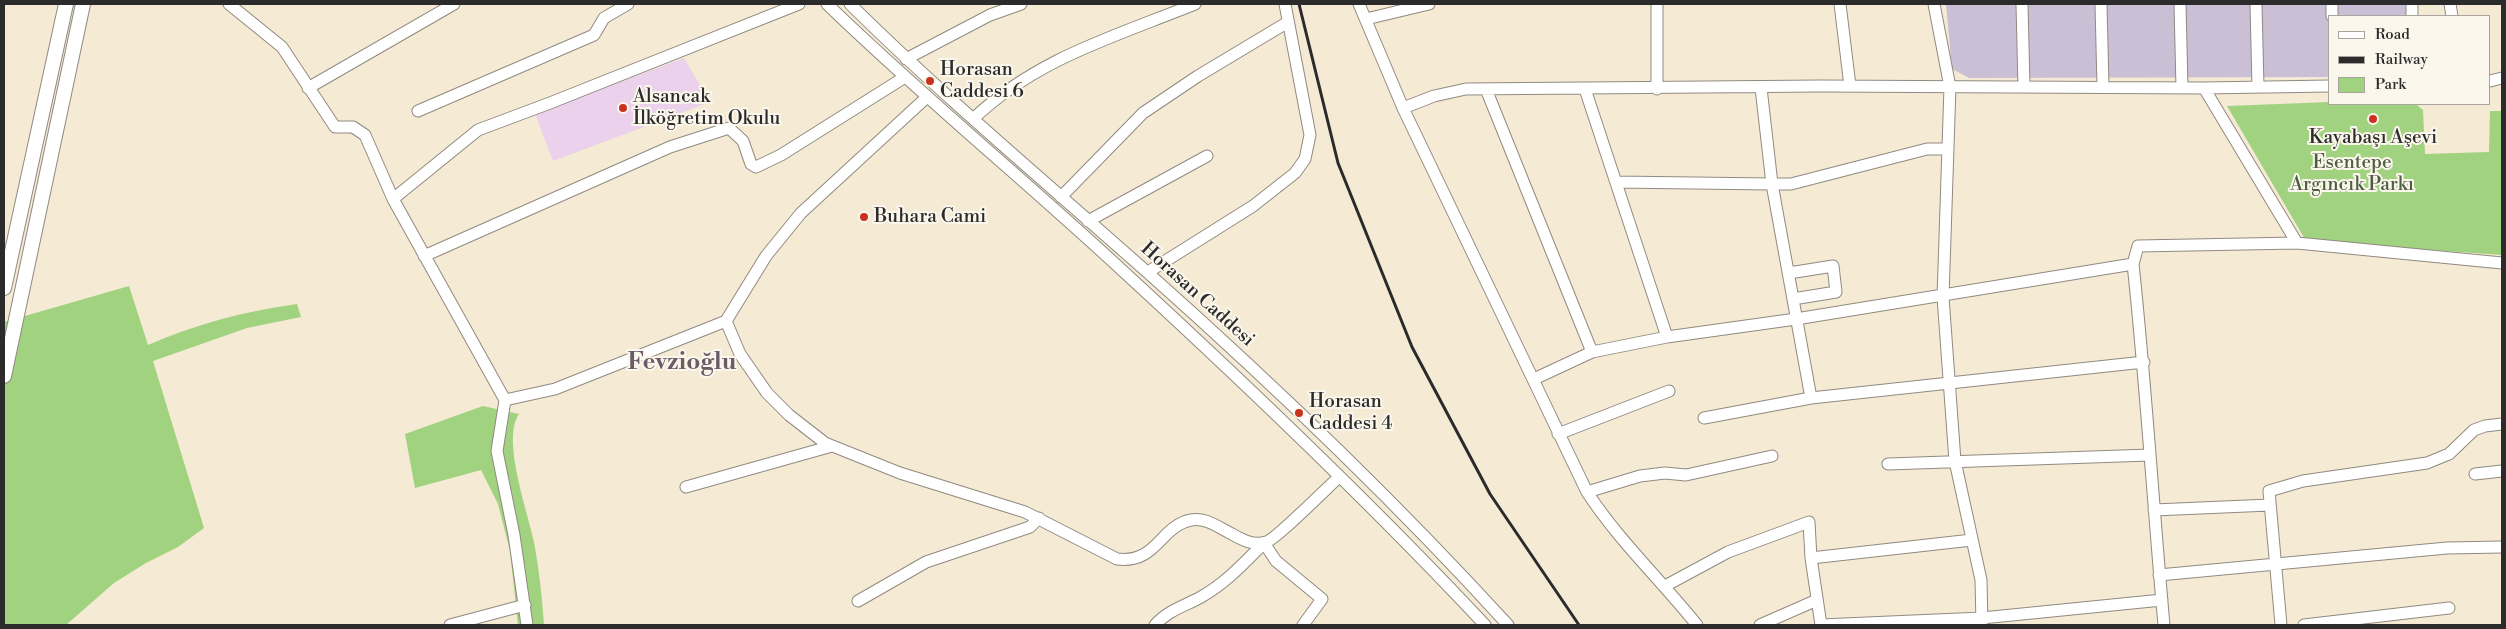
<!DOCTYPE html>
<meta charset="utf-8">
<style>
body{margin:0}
#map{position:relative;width:2506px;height:629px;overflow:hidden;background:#f5ead4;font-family:"Libre Bodoni",serif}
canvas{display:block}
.frame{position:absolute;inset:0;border:5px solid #2b2b2b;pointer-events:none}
.legend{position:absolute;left:2328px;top:15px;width:162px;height:90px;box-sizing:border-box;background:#fbf7ec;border:1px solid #a8a59f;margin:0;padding:6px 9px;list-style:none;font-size:15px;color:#2b2b2b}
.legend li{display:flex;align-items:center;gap:10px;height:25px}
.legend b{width:25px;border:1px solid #a8a59f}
</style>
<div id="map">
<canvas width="2506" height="629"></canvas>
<div class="frame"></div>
<ul class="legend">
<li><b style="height:6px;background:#fff"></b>Road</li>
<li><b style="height:6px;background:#2b2b2b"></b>Railway</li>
<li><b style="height:14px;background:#a1d280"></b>Park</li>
</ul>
</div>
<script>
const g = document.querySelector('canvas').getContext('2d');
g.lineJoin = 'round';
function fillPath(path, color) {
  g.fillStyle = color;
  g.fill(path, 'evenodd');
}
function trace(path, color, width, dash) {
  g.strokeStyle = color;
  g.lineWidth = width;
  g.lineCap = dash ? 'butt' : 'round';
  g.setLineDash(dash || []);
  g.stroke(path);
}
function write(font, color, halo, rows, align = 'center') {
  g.font = font + ' "Libre Bodoni",serif';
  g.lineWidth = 4;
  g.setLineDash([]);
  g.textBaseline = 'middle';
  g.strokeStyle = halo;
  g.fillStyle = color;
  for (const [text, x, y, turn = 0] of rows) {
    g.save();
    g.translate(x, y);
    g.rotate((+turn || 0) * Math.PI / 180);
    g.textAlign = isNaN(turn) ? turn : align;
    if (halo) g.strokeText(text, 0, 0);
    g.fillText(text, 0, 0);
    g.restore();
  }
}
fillPath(new Path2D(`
 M684,58l26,44 -157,59 -18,-47z`), '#ebd1eb');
fillPath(new Path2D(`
 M1946,4h472v12h-88v61l-361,1 -17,-9z`), '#cbbfd5');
fillPath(new Path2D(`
 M2330,102v2h86l7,6 2,44 64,-2 1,-41h12v144l-196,-14 -79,-135z
 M129,286l19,59c48,-21 97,-34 149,-41l4,13 -54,11 -94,33 51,167 -26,19 -32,16 -32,20 -48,42h-62v-303z
 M483,406l36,8c-18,25 9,98 15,128 5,27 8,55 10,83h-26l-8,-74 -12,-47 -17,-34 -66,18 -10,-54z`), '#a1d280');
const minor = new Path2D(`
 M229,4l53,43 53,80h18l12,8 28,64 112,201 -8,51 17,84 13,90
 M827,4c96,93 199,177 297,268 124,114 246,230 361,353
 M850,4c95,94 197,179 297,268 126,112 248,229 361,353
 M1359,4l44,104 184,384c32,49 74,88 110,133
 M1657,4v85
 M1840,4l10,82
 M1934,4l16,83 -7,210 12,164 26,119 1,45
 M2022,4l2,83
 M2101,4l2,83
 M2180,4l2,84
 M2256,4l2,83
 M2332,4v12
 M2412,4v12
 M2450,4l2,12
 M1366,19l63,-15
 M906,59l84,-44 31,-11
 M2490,81l12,-3
 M308,88l146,-84
 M1761,88l11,96h19l136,-35h21
 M2204,88l93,155
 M1486,89l106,263
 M1585,89l82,248
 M1403,108l31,-12 32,-7 355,-3 383,2 126,-2
 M418,111l176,-76 10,-17 24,-14
 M973,119c64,-61 141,-82 222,-115
 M1616,182l156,2 39,214
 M1061,197l82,-84 55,-37 90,-54
 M393,199l85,-69 72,-27 249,-99
 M1088,221l119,-65
 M424,256l246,-109 59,-19 14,13 8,23 5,3 25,-12 124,-78
 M2133,264l5,-18 159,-3 205,20
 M1148,272l105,-66 42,-33 10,-14 5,-24 -25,-131
 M1789,273l44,-7 3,26 -43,7
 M726,321l14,33 27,39 22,22 36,28 75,30 125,39 92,47c40,5 43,-33 74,-39 14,-3 27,7 39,13 11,6 22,13 36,9 9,-2 62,-55 73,-65
 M1534,379l58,-27 75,-15 129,-18 337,-55c13,120 20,241 31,361
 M505,400l50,-11 171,-68 40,-65 35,-43 126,-116
 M1704,418l107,-20 333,-36
 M1558,434l111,-43
 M1888,464l262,-9
 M2475,474l27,-3
 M686,487l146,-41
 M1587,492l53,-16 25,-3 21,2 86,-19
 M2154,510l116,-5
 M1811,558l161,-18
 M2159,575l288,-27 55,-1
 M1665,586l63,-34 81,-30 2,36 10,67
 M858,601l68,-39 104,-35 9,-9
 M450,625l75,-20
 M1155,625c13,-15 30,-19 46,-28 24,-13 44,-35 63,-54l12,18 46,38 -19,26
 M1760,625l57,-25
 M1821,625l161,-7 180,-18
 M2281,625l-12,-134 34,-10 124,-18 22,-9 25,-24 11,-4 17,-2
 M2304,625l145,-17`);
const major = new Path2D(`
 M4,288l62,-284
 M4,376l79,-372`);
trace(minor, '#908a80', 13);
trace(major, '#908a80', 16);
trace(minor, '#fff', 11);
trace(major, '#fff', 14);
trace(new Path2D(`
 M1299,4l39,159 74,184 78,147 89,131`), '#2b2b2b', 3);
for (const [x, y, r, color] of [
 [930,81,5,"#c8321e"],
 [623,108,5,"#c8321e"],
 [2373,119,5,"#c8321e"],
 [864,217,5,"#c8321e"],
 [1299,413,5,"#c8321e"]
]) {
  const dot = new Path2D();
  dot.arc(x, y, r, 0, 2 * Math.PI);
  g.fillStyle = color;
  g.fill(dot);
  trace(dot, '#fbf7ec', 2);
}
write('19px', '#2b2b2b', '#fbf7ec', [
 ["Horasan",940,70],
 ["Caddesi 6",940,92],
 ["Alsancak",633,97],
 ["İlköğretim Okulu",633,119],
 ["Kayabaşı Aşevi",2373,138,"center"],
 ["Buhara Cami",874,217],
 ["Horasan",1309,402],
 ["Caddesi 4",1309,424]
], 'left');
write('19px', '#4e5d44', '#fbf7ec', [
 ["Esentepe",2352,163],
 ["Argıncık Parkı",2352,185]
]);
write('19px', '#2b2b2b', '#fbf7ec', [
 ["Horasan Caddesi",1197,295,42]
]);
write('bold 24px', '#6a5b66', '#fbf7ec', [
 ["Fevzioğlu",682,363]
]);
</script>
